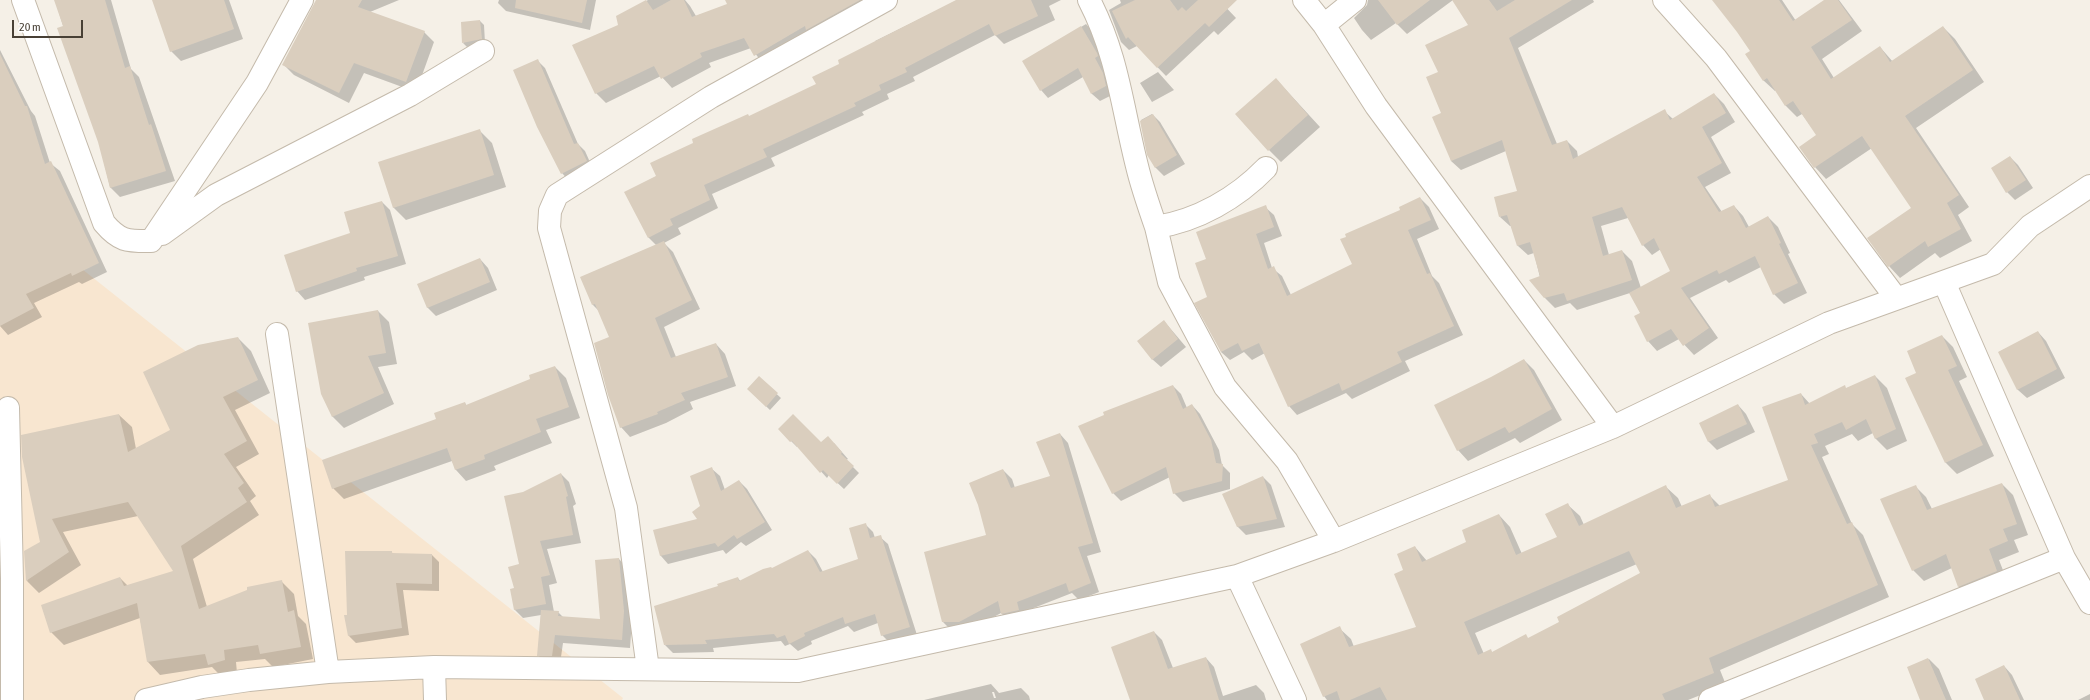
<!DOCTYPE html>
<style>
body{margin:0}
#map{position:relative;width:2090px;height:700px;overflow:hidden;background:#f5f0e7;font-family:"Asap Condensed",sans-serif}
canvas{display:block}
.scale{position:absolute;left:12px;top:20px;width:71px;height:18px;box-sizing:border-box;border:2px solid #484035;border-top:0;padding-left:5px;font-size:12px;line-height:14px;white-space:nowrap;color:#484035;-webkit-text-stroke:3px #fff;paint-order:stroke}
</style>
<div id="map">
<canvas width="2090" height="700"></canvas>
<div class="scale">20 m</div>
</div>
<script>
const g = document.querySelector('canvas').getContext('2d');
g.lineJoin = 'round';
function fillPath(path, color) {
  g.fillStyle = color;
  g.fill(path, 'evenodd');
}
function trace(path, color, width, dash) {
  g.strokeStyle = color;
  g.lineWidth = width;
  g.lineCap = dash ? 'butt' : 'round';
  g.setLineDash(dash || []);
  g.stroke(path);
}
fillPath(new Path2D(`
 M0,204l623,494 -1,2h-622z`), '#f8e6d0');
fillPath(new Path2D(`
 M55,0h56l20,69 8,8 36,104 -55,16 -10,-10 -11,-45z
 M153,0h76l14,39 -62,22 -10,-10z
 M317,0h82l-29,12 54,20 10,10 -18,50 -52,-19 -15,30 -55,-28 -10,-10z
 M499,0h97l-6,30 -84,-19 -8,-8z
 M648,0h37l5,6 6,10 32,-11 -2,-5h147l-109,65 -13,-17 -42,15 2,4 -39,21 -11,-12 -55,27 -10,-10 23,-67 -2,-9z
 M958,0h103l-12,6 6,14 -51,24 -9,-9 -82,42 2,4 -28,13 2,5 -27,13 2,3 -93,43 4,8 -63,28 6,14 -40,20 3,6 -17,9 9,9 27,57 -36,18 12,30 40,-13 9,10 11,32 -46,16 3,7 -27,14 -36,14 -9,-10 -10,-89 -12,-27 -6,-6 -11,-27 75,-32 -8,-8 -23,-46 31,-16 92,-59 68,-32 24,-21 35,-21 -1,-2z
 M1120,0h99l17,18 -18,17 -4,-4 -48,45 -29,-30 -8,4 -8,-8 -12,-32 12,-7z
 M1368,0h225l1,2 -76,46 39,96 10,-3 10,10 1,6 86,-46 9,8 41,-25 10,10 11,18 -24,15 20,36 -26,14 17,25 12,-6 9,10 6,11 19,-10 10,10 12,26 -2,1 19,39 -23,11 -10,-10 -13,-27 -32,16 -3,-3 -36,18 28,40 -24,17 -15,-16 -22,12 -9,-10 -7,-27 -11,-21 -53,17 -7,-7 -15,5 -10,-10 -11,-45 -6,2 -10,-9 -7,-20h-1l-10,-9 18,-25 -12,-41 -45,19 -10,-9 -9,-47 -3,-41 30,-48 -16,-25 -46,34 -11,-11 -25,17 -9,-10 -8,-12 13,-13zM1628,218l15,27 9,10 9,-6 11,23 -31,16 -9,-27 -10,-10 -13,4 -8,-29z
 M1713,0h69l14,21 30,-21h13l23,31 -40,28 12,19 46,-31 13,15 50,-35 12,12 29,43 -68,46 53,79 -11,8 14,26 -32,17 -5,-5 -35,25 -11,-12 23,-58 -40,-60 -46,31 -11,-12 -14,-20 16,-12 -15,-21 -5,3 -11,-11 -10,-16 -1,1 -12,-11 -12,-29 -13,-20z
 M480,21l4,4 1,18 -18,4 -4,-4z
 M1086,24l7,8 12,32 -3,2 8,15 4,13 -14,7 -8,-7 -9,-17 -35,21 -7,-8 -17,-29z
 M0,50l31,61 4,5 15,47 10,8 47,101 -25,12 -3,-2 -45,21 8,14 -34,18 -8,-9z
 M538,61l7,7 33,76 7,7 8,18 -24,12 -7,-8z
 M1158,72l16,18 -22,12 -12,-19z
 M1276,79l44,48 -39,35 -12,-12z
 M1152,114l8,8 25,42 -21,12 -9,-9 -7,-12 -7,-35z
 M479,130l13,13 14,44 -100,33 -13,-13z
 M2010,157l8,8 15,23 -18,12 -8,-8z
 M1420,198l9,9 10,22 -22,10 15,37 7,7 24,52 -58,26 5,10 -58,28 -6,-6 -49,22 -8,-9 -24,-53 -13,7 -8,-8 -14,8 -9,-8 -13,-55 -1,-37 58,-53 9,8 8,21 -18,7 8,25 10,8 9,19 63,-31 48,-54z
 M382,202l8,8 16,54 -42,13 1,3 -60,20 -8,-9z
 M480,259l8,9 9,22 -61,26 -9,-9z
 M378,311l11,11 8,42 -19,3 16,37 -50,24 -12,-12z
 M1164,321l22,26 -25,20 -9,-8z
 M2038,332l8,9 19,37 -38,20 -9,-8 -19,-38z
 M1942,336l11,11 14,30 -8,4 35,75 -37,18 -11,-11 -39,-85 11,-5z
 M238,338l13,13 19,42 -35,17 24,44 -23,13 20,29 -6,5 9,14 -66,44 14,48 74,-26 13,13 4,22 8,8 7,35 -40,8 -8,-8 -29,3 1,11 -15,4 -10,-10 -52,8 -12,-13 -8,-44 -76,27 -13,-13 69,-54 8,8 47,-14 -37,-56 -75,16 18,33 -42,28 -12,-12 14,-39 -18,-85 96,-42 13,12 4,22 36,-19z
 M1524,360l10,10 28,50 -42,23 -5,-5 -47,23 -10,-11 34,-72z
 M555,367l11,11 14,40 -34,12 6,13 -58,23 2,4 -30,11 -10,-11 -4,-9 -108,38 -11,-11 132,-85 2,3 65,-27z
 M1875,376l12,12 20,53 -20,9 -12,-12 -2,-5 -15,8 -6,-7 -27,12 4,8 -7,3 30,67 11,11 26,62 -169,73 6,15 -38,15h-361l-3,-4 15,-68 12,11 3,8 64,-20 -13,-57 10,-23 12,14 41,-18 31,-28 11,12 12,27 36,-16 10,-33 12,11 4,9 82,-38 12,11 4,9 28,-11 10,10 69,-25 12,-87 9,10zM1637,564l4,9 -81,49 -31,17 -36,14 -2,-2 -7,3 -9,-21z
 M759,378l22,20 -11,12 -22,-21z
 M1173,386l8,8 6,14 5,-3 8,9 19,36 3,15 8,8v16l-47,13 -9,-9 -4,-16 -49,24 -8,-8z
 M1738,405l8,9 9,18 -38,18 -8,-8 -8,-19z
 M779,429l42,15 13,-1 14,16 -2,1 13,13 -15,16 -15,-14 -2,3 -29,-32 -1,1z
 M1060,434l8,9 33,109 -14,4 12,36 -20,8 -7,-7 -46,18 -15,12 -10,-10 -33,18h-16l-9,-9 44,-86 16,-66 9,9 3,9 36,-11z
 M712,469l8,7 5,14 14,-9 8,8 25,41 -26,16 -5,-4 -15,12 -3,-4 -55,14 -7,-8 -6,-25 44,-11z
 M561,474l8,8 7,22 -3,2 8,37 -34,6 10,34 -8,2 5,27h4l6,6 38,3 17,-62 8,9 5,52 -2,28 -67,-5 -3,21h-14l-8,-9 3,-40 -18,3 -8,-8 -4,-20 5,-1 4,-24 4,-72z
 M1263,477l8,8 14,42 -39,8 -9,-9z
 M2002,484l11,11 15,40 -14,5 5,12 -20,8 9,23 -38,15 -11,-11 -7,-19 -28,13 -11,-11 2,-84 11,11 6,12z
 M865,524l8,8 2,6 5,-1 8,7 29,91 -27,8 -8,-8 -4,-12 -24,9 -6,-6 -37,15 1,3 -14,7 -8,-7 -5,2 -4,-5 -68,7 1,4 -41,1 -8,-8 54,-58 19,-9 3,4 31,-13 36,-18 8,8 7,13 36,-12z
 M391,552l3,2 38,1 7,7v29l-36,-1 6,45 -53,8 -7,-7 -1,-20z
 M1154,632l8,8 11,28 33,-10 8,9 9,29 33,-11 8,8 2,7h-135z
 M1929,659l10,10 13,31h-30l-14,-32z
 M2004,666l8,9 12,25h-39z
 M991,684l8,9 22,-5 8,8 1,4h-106zM992,692h2l2,6h-2z
 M2090,694v6h-12z`), '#0003');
fillPath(new Path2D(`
 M54,0h51l20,68 5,-2 19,59 2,-1 15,47 -56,17 -12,-46 -41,-114 6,-2z
 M152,0h72l10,29 -64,23z
 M316,0h46l-4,7 67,24 -19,51 -52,-19 -15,30 -57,-28z
 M516,0h71l-5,23 -67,-15z
 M646,0l7,10 18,-10h13l8,17 35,-13 -2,-4h135l-54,30 -1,-4 -51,30 -10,-18 -44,15 2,4 -41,22 -7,-13 -59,28 -23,-49 46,-20 -2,-9z
 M956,0h75l7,16 -43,20 -6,-12 -84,44 2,4 -28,13 2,5 -27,13 2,3 -93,43 4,8 -63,28 6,15 -40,19 3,6 -25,13 -24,-46 32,-16 -6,-13 43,-20 -1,-4 56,-25 1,2 67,-32 -4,-7 27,-13 -1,-4z
 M1135,0h35l8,11 4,-4 4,4 12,-11h39l-28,27 -4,-4 -48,45 -29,-31 -2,2 -14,-28z
 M1378,0h52l-33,25z
 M1452,0h37l8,11 18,-11h57l-63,38 43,107 15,-5 6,19 92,-50 5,11 44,-27 12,20 -24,14 20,36 -25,14 22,35 15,-7 12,23 22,-12 13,27 -2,1 19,39 -25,12 -18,-39 -36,18 -2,-4 -36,18 28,40 -26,18 -12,-17 -24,13 -13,-26 6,-3 -11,-20 41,-22 -16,-33 -12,8 -20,-39 -30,10 11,39 19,-6 10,30 -65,21 -3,-8 -20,5 -15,-18 11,-4 -10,-34 -13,4 -10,-31 -8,2 -5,-20 23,-6 -15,-51 -51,21 -19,-44 9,-4 -15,-36 12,-5 -13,-27 43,-20z
 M1712,0h67l14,21 31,-21h14l14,20 -41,27 20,32 49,-33 10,16 53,-36 30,44 -68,46 54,79 -12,8 14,26 -33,18 -3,-6 -37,26 -21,-29 44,-30 -49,-72 -48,32 -15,-21 17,-12 -23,-34 -8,5 -18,-28 -4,3 -18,-27 5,-3 -13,-19z
 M480,20l2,19 -20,4 -1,-21z
 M1081,26l16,27 1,3 -3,2 8,15 3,13 -15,8 -13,-26 -38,23 -18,-30z
 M0,54l25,52h2l18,58 6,-3 48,102 -27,13 -1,-3 -45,21 8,14 -34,18z
 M538,59l36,85 4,-1 9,18 -26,13 -24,-47 -24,-57z
 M1276,78l32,37 -40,36 -33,-37z
 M1153,114l24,41 -22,13 -8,-13 -7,-34z
 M480,129l14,46 -101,33 -15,-46z
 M2010,156l16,24 -20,13 -15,-25z
 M1420,197l11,23 -23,10 19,44 3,-1 24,53 -57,26 5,10 -60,29 -3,-8 -51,24 -29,-64 -17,8 -4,-8 -17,9 -27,-49 13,-6 -12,-34 11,-4 -10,-27 70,-27 8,22 -18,7 12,35 6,-3 13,30 65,-32 -12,-25 6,-2 -1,-3 55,-24 -1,-3z
 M382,201l16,55 -42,12 1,3 -61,21 -12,-37 66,-22 -6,-21z
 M664,241l28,59 -37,18 16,40 45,-15 12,34 -47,16 4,7 -28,12 1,2 -38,14 -12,-33 -14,-52 15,-6 -14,-33 -3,1 -12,-28z
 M480,258l10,24 -63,26 -10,-24z
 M378,310l8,43 -18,3 16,37 -52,24 -11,-23 -13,-71z
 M1164,320l14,19 -26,21 -15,-19z
 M2038,331l19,38 -40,21 -19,-38z
 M1942,335l15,31 -9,4 35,75 -38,18 -40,-85 11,-5 -9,-22z
 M238,337l20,43 -35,17 24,44 -23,13 20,29 -6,5 9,14 -66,44 18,63 48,-19v-3l35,-7 6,32 6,-2 7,37 -41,7 -2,-9 -34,5 1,10 -17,5 -3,-11 -58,8 -10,-59 -87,30 -9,-28 79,-28 4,9 49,-15 -45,-69 -76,17 17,33 -43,29 -2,-30 16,-9 -18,-85 -1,-22 98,-21 9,38 42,-22 -27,-58 55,-27z
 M1524,359l28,50 -43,24 -4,-6 -48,24 -23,-46 57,-28z
 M555,366l14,41 -33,12 5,13 -57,23 1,4 -30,11 -8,-22 -115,41 -10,-29 114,-41 -2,-6 31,-11 1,3 64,-26 -1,-4z
 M1875,375l21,54 -21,10 -9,-20 -20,11 -4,-8 -28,12 4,9 -7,2 36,79 5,-2 26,63 -169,73 5,15 -52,21 3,6h-278l-7,-13 -30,13h-10l-3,-9 -14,6 -23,-53 40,-18 9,21 67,-20 -22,-53 9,-4 -6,-16 18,-8 7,16 44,-20 -4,-12 37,-16 17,41 41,-18 -12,-23 23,-11 11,23 87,-41 10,23 34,-14 5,13 73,-27 -26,-73 39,-14 4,12 40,-20 1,3zM1629,551l11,22 -83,44 2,5 -31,16 -2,-4 -34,18 -1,-3 -13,6 -14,-33z
 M759,376l19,17 -12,14 -19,-18z
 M1173,385l10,24 9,-5 19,36 5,23 7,1 -1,17 -49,13 -7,-27 -54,27 -34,-68 26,-11 -1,-3z
 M1738,404l9,20 -39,18 -9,-19z
 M793,414l28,28 7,-6 14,16 -1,2 13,12 -17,18 -14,-14 -3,3 -28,-32 -2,1 -12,-13z
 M1060,433l33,110 -15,4 13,36 -22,9 -3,-9 -49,19 2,8 -18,4 -3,-13 -39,21h-17l-18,-70 62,-17 -8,-30 -9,-22 34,-14 8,19 39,-12 -14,-34z
 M712,467l9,24 18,-11 26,42 -28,17 -3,-4 -16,12 -3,-4 -55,13 -7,-26 44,-11 -5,-7 8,-6 -10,-30z
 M561,473l7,23 -2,1 7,38 -33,6 10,34 -9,2 5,27 -32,6 -4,-21 4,-1 -6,-21 11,-3 -15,-68 19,-4z
 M1263,476l14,43 -40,8 -15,-33z
 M2002,483l15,41 -14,5 5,12 -19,8 8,22 -39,16 -12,-33 -34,17 -32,-72 36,-14 11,25z
 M866,523l4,15 11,-3 29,92 -29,9 -6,-22 -30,10 -2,-7 -39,16 1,3 -16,8 -4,-9 -8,3 -3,-4 -69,6 2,4 -43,1 -10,-39 64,-20 -1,-2 21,-7 1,4 24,-12 8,-2 1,1 36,-18 12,22 38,-13 -9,-31z
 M345,551h47v2l40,1v30l-36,-1 6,45 -54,8 -4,-21h3z
 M619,558l5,53 -2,29 -67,-5 -3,21h-15l4,-46 18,1 -1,5 42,3 -5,-59z
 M1154,631l14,38 38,-12 13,43h-89l-19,-53z
 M1928,658l18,42h-26l-13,-33z
 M2004,665l16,35h-36l-9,-21z`), '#dacebe');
const minor = new Path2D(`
 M23,0l81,223c16,19 24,18 47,18l106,-158 45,-83
 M1089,0c29,56 33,107 48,166 5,21 12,41 19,61
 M1304,0l20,25 52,81 237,321
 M1664,0l52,58 180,240
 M1324,25l31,-25
 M1266,168c-29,30 -69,53 -110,59l13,55 56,105 62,74 47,80
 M162,234l54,-39 194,-100 73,-44
 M1944,282l120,276
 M277,334l51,338
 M8,408l4,171v121
 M1237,576l58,124
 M434,667l1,33
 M648,669l-22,-161 -77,-280 1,-17 7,-16 154,-98 175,-97
 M146,700l56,-13 47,-7 79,-8 106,-5 364,4 439,-95 97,-35 279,-114 216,-104 164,-59 37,-38 60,-40
 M1710,700l354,-142 26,45`);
trace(minor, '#c4baab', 24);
trace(minor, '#fff', 22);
</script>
